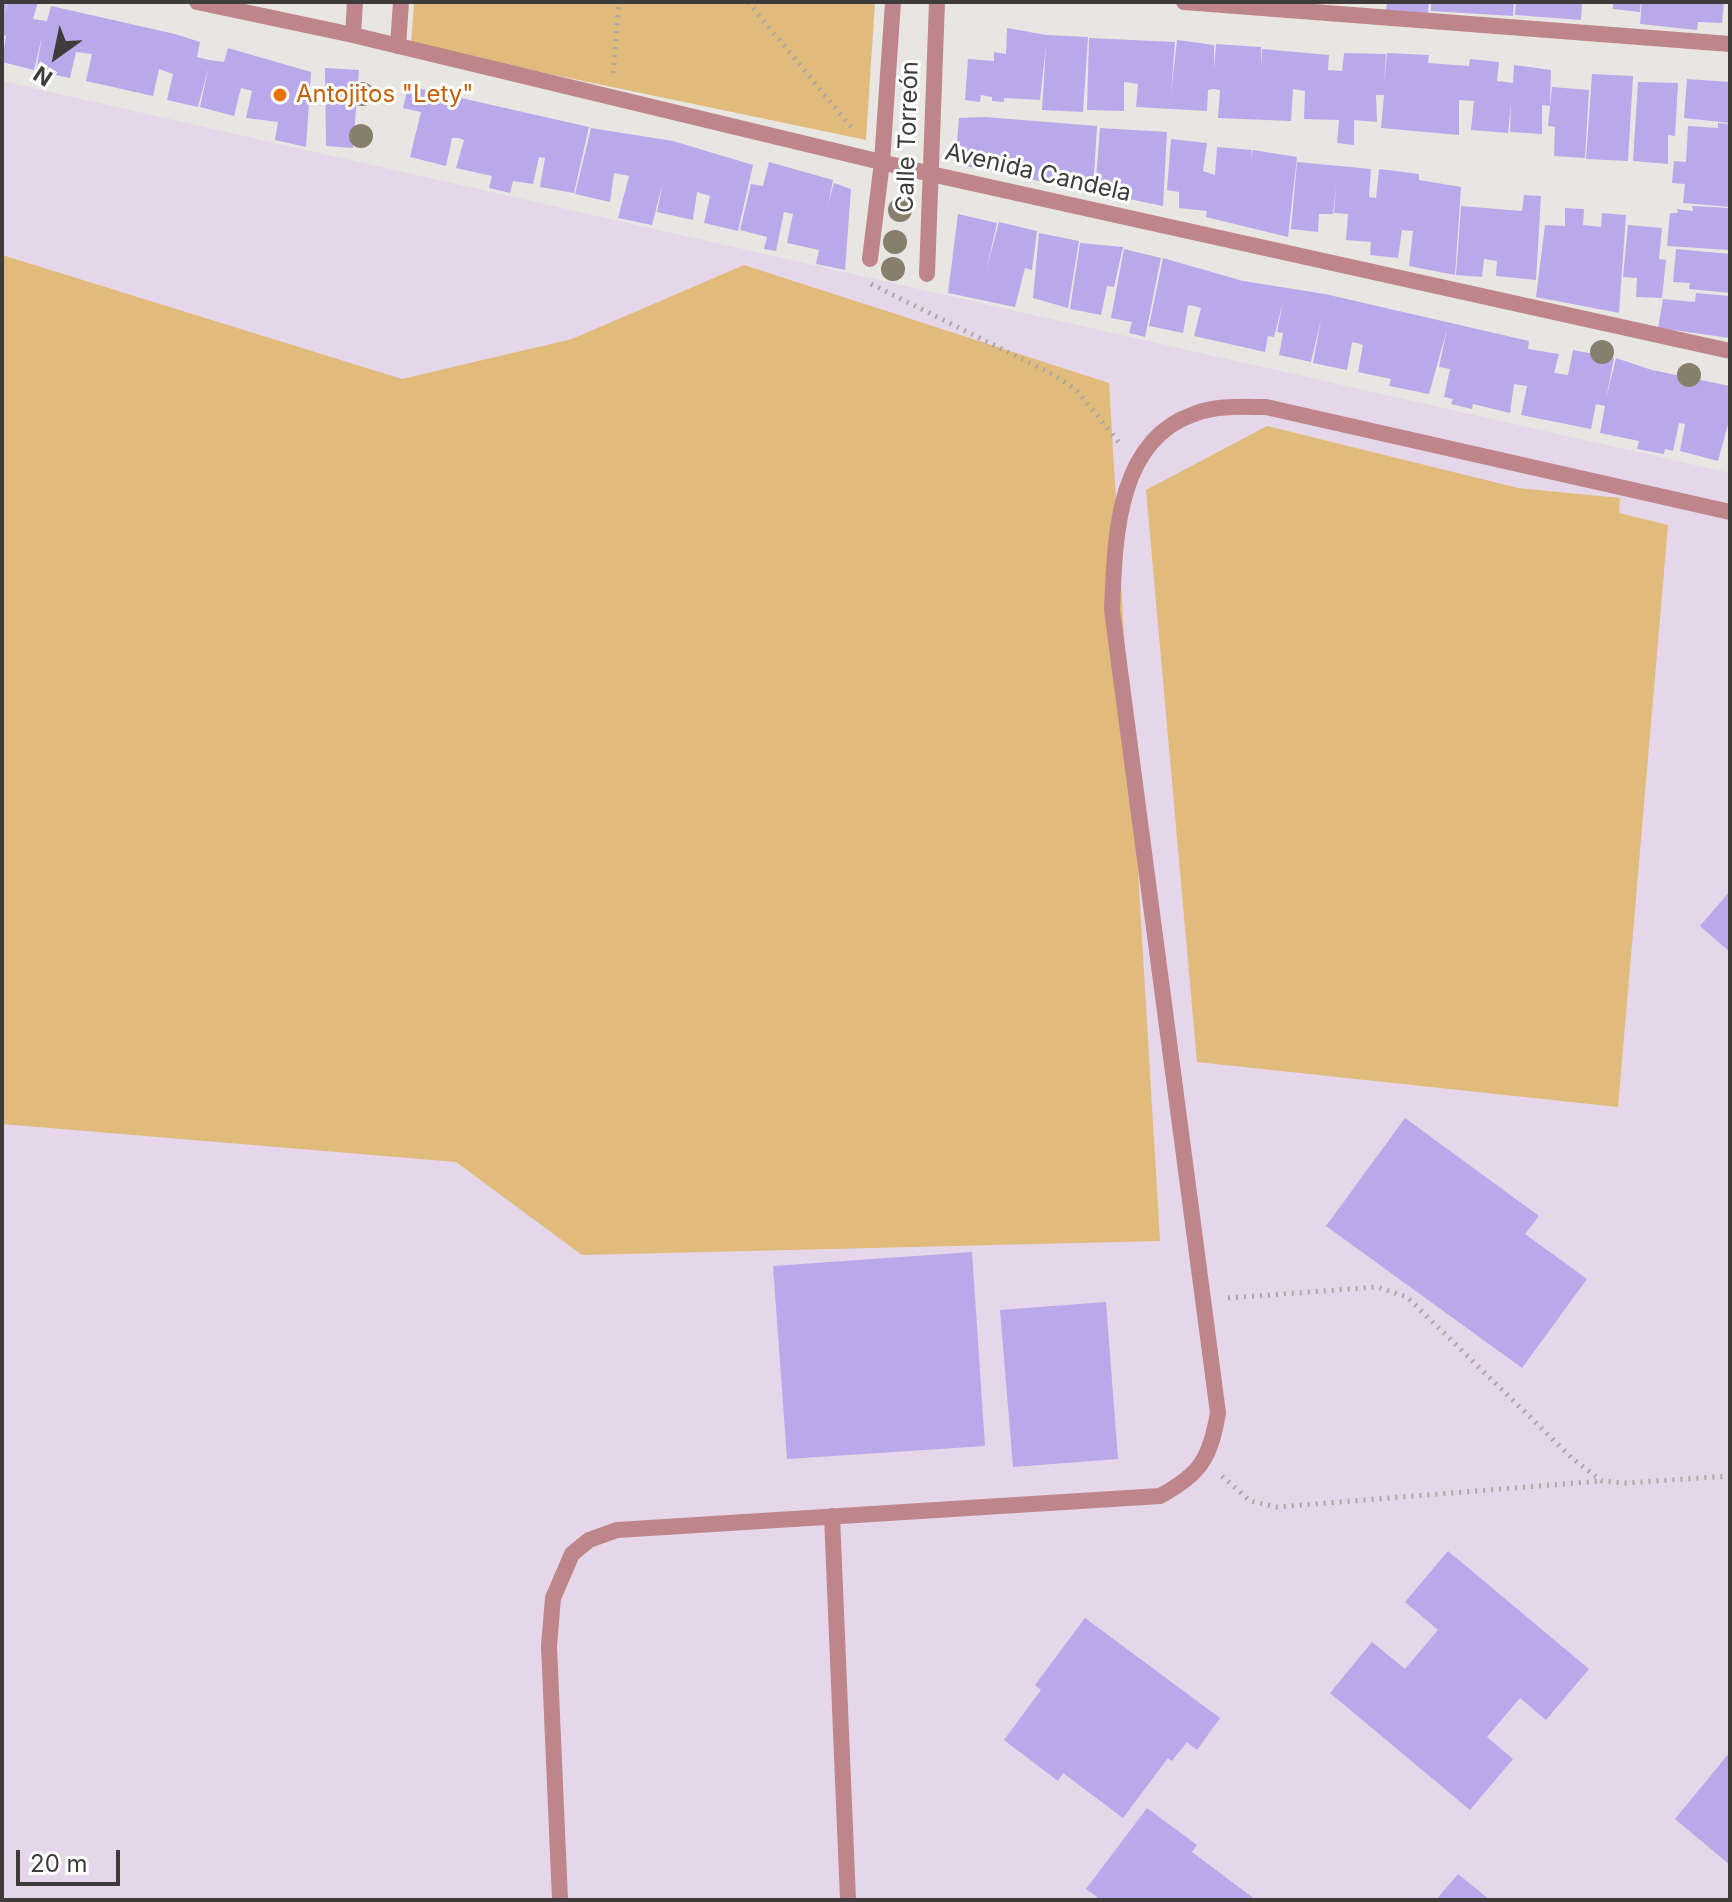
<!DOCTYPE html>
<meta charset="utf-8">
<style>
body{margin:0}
#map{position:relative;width:1732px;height:1902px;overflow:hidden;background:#e8e6e2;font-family:Inter,sans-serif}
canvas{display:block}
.frame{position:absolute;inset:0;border:4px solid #3d3c3b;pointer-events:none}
.north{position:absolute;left:16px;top:16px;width:80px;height:80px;-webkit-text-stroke:6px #fff;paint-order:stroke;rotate:213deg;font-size:22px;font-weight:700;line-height:32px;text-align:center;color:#3d3c3b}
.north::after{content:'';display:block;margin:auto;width:28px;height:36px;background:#3d3c3b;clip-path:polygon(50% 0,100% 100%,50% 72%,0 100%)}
.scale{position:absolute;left:16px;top:1850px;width:104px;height:36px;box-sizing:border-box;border:4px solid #3d3c3b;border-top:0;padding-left:10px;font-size:24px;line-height:28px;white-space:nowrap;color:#3d3c3b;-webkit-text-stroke:6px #fff;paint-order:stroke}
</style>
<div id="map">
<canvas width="1732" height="1902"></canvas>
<div class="frame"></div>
<div class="north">N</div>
<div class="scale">20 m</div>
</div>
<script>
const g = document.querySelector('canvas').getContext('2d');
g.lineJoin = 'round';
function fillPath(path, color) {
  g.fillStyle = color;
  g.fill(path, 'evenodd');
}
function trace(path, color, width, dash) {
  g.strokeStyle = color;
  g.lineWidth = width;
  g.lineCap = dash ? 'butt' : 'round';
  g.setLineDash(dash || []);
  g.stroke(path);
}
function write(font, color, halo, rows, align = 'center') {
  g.font = font + ' Inter,sans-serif';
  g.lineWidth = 6;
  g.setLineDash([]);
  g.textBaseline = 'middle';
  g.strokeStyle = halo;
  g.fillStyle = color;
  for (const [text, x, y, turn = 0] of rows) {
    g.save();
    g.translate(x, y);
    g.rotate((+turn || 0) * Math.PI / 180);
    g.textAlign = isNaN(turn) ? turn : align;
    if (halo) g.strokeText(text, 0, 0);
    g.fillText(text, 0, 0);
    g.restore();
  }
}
fillPath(new Path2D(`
 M2,81l1728,392v1427h-1728z`), '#e5d6e9');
fillPath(new Path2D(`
 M414,2h461l-9,138 -455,-95z
 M2,255l400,124 170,-40 172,-74 365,118 51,858 -578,14 -126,-93 -454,-38z
 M1267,426l251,62 102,10 -1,15 49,12 -50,582 -421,-45 -51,-572z`), '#e0bb7b');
fillPath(new Path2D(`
 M2,2h5l-2,12 3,-12h30l-5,17 14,2 4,-15 124,28 25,8 -3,15 12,3 15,2 4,-14 83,24 -5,75 -31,-7 3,-18 -32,-4 6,-27 -11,-3 -7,28 -34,-9 9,-41 -11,41 -31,-7 6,-26 -14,-5 -6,27 -67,-15 6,-27 -16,-2 -6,26 -34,-7 6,-34 -8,33 -32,-8 4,-26 -4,-2z
 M1387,2h42l-1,11 -42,-3z
 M1431,2h83l-1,14 -82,-5z
 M1516,2h66l-1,18 -66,-5z
 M1613,2h28l-1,10 -27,-3z
 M1642,2h82l-2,21 -24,-1 -1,8 -57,-6z
 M1007,28l39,7 42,2 -5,75 -41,-2 4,-64 -6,54 -36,-2v4l-12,-1v-4l-11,-2 -1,7 -15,-2 3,-41 26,2v-9l12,2z
 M1089,38l86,4 -4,52 6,-54 37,5v24l2,-25 45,3v22l1,-20 67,6 -1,15 14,1 2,-18 42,1 -2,28 3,-29 42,2 -1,8 41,3 1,-7 29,3 -2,19 16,2 1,-18 37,5 -1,36 -8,-1v29l-32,-2 1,-28 -3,29 -37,-3 3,-29 -15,-1v35l-78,-7 3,-33h-8l1,27 -23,-2v25l-17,-2 2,-23 -35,-1 1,-28 -12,-2 -2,32 -73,-3 2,-28 -7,-1 -5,1 -1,21 -71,-4 2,-23 -14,-2v29l-37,-1z
 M325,68l34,2 -6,78 -27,-2z
 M1592,74l41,2 -5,85 -42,-2z
 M1687,79l43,3v41l-46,-5z
 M1638,82l40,1 -3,53 -7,-1v29l-35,-3z
 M408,86l181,41 -15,66 -34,-6 5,-29 -6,-1 -6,27 -20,-3 -3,12 -21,-5 3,-12 -36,-8 8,-28 -5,-2h-7l-6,28 -36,-9 11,-45 -18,-4z
 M1552,87l37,3 -4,68 -31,-2 1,-29 -7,-1z
 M985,117l112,9 -4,66 -138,-28 4,-46z
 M1718,123l12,1v83l-47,-4 2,-19 -13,-1 2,-22 12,1 2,-36 30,2z
 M591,128l82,13 80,24 -15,66 -34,-8 6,-27 -13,-4 -4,28 -36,-8 6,-30 -11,43 -34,-7 11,-42 -15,-3 -4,29 -35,-8z
 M1100,128l67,4 -4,74 -68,-14z
 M1171,139l36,4 -4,28 12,4 2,-28 35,3 -1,10 2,-10 44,7 -9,80 -82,-20 1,-6 -28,-3v-16l-12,-2z
 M769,162l64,18 -5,24 6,-21 17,6 -6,81 -29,-6 3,-14 -32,-7 6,-29 -9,-2 -8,39 -12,-2 3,-12 -27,-7 11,-46 12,2z
 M1297,162l74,7 -2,28 7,1 3,-29 40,5v6l42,7 -6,88 -46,-9 4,-35 -11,-1 -4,28 -28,-3 1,-13 -25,-2 2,-26 -14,-1 2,-27 -3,28h-14l-1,18 -27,-3z
 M1524,195l17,1 -5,84 -40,-4 1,-15 -13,-2 -2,18 -26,-2 5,-69 61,5z
 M1692,206l38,2v42l-63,-4 3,-33h8l-1,-4 16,2z
 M1565,208l19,1 -1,16 18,2 1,-14 24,2 -7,98 -83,-16 9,-72 20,1z
 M958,214l39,9 -11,48 13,-49 38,9 -5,39 -7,-2 -10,39 -67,-14z
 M1628,225l34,3 -3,31 7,1 -4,38 -26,-1 1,-19 -14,-1z
 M1039,233l40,8 -11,67 -35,-10z
 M1080,243l43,4 -9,40 -7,-1 -6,29 -31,-6z
 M1124,249l37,9 -16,79 -16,-4 3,-11 -21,-4z
 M1676,249l54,5v39l-41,-4 1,-6 -17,-1z
 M1163,258l80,23 82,13 204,47 -1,8 31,5 -5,19 14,2 5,-25 41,8 -8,41 10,-41 36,12 78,16v31l-12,44 -38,-10 5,-27 -6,-1 -6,28 -8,-2 -1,5 -27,-5 2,-8 -39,-8 5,-27 -9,-2 -5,25 -70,-14 6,-29 -13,-2 -4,29 -37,-9 -1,5 -21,-5 2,-5 -9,-2 6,-28 -11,-2 8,-38 -18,65 -40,-8 2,-7 -33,-7 5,-27 -6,-2 -5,-1 -5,28 -34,-7 8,-44 -10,43 -32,-7 4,-22 -6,-1 6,-30 -9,35 -6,-1 -3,16 -71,-16 7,-28 -7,-2 -6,-1 -5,28 -34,-7z
 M1696,293l34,3v42l-72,-10 5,-29 32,3z
 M1730,891v61l-30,-26z
 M1405,1118l134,98 -14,18 62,45 -65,89 -196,-142z
 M972,1252l13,194 -198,13 -14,-193z
 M1106,1302l12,157 -105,8 -13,-157z
 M1448,1551l141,118 -43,51 -26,-22 -33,39 26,22 -43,51 -140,-117 42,-51 33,27 33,-39 -33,-28z
 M1085,1618l135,100 -23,32 -10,-8 -15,19 -4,-3 -45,60 -60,-45 -5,8 -54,-41 37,-50 -6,-5z
 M1730,1752v113l-55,-46z
 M1147,1808l50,37 -5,7 64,48h-155l-15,-11z
 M1458,1874l32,26h-54z`), '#b9a9ea');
trace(new Path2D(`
 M748,2l104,126
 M613,73l6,-71
 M871,284l185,92 21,15 44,54
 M1228,1298l149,-11 30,10 166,162 29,22 24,2 104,-7
 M1222,1476l28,25 27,6 324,-26`), '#aba9a6', 5, [2, 6]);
trace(new Path2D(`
 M832,1516l16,384
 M560,1900l-11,-254 4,-48 19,-44 17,-14 28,-10 543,-34c41,-22 50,-38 58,-83l-106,-803c3,-68 3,-169 82,-196 23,-9 48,-7 72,-7l464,105`), '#be868b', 16);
trace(new Path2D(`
 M197,2l156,33 578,139 799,177
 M1184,2l546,42`), '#be868b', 16);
trace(new Path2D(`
 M353,35l2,-33
 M398,46l3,-44
 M870,259l12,-97 11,-160
 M927,274l10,-272`), '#be868b', 16);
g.fillStyle = '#877e6c';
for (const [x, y] of [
 [362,94],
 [361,136],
 [900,210],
 [895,242],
 [893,269],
 [1602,352],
 [1689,375]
]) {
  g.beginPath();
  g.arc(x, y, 12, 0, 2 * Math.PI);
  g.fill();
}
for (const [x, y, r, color] of [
 [280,95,8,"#e8710a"]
]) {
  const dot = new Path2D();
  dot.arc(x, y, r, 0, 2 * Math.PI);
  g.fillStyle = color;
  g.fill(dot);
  trace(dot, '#fff', 3);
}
write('24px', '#c56008', '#fff', [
 ["Antojitos \"Lety\"",296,95]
], 'left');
write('24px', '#3d3c3b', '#fff', [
 ["Calle Torreón",908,137,-88],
 ["Avenida Candela",1038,173,13]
]);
</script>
